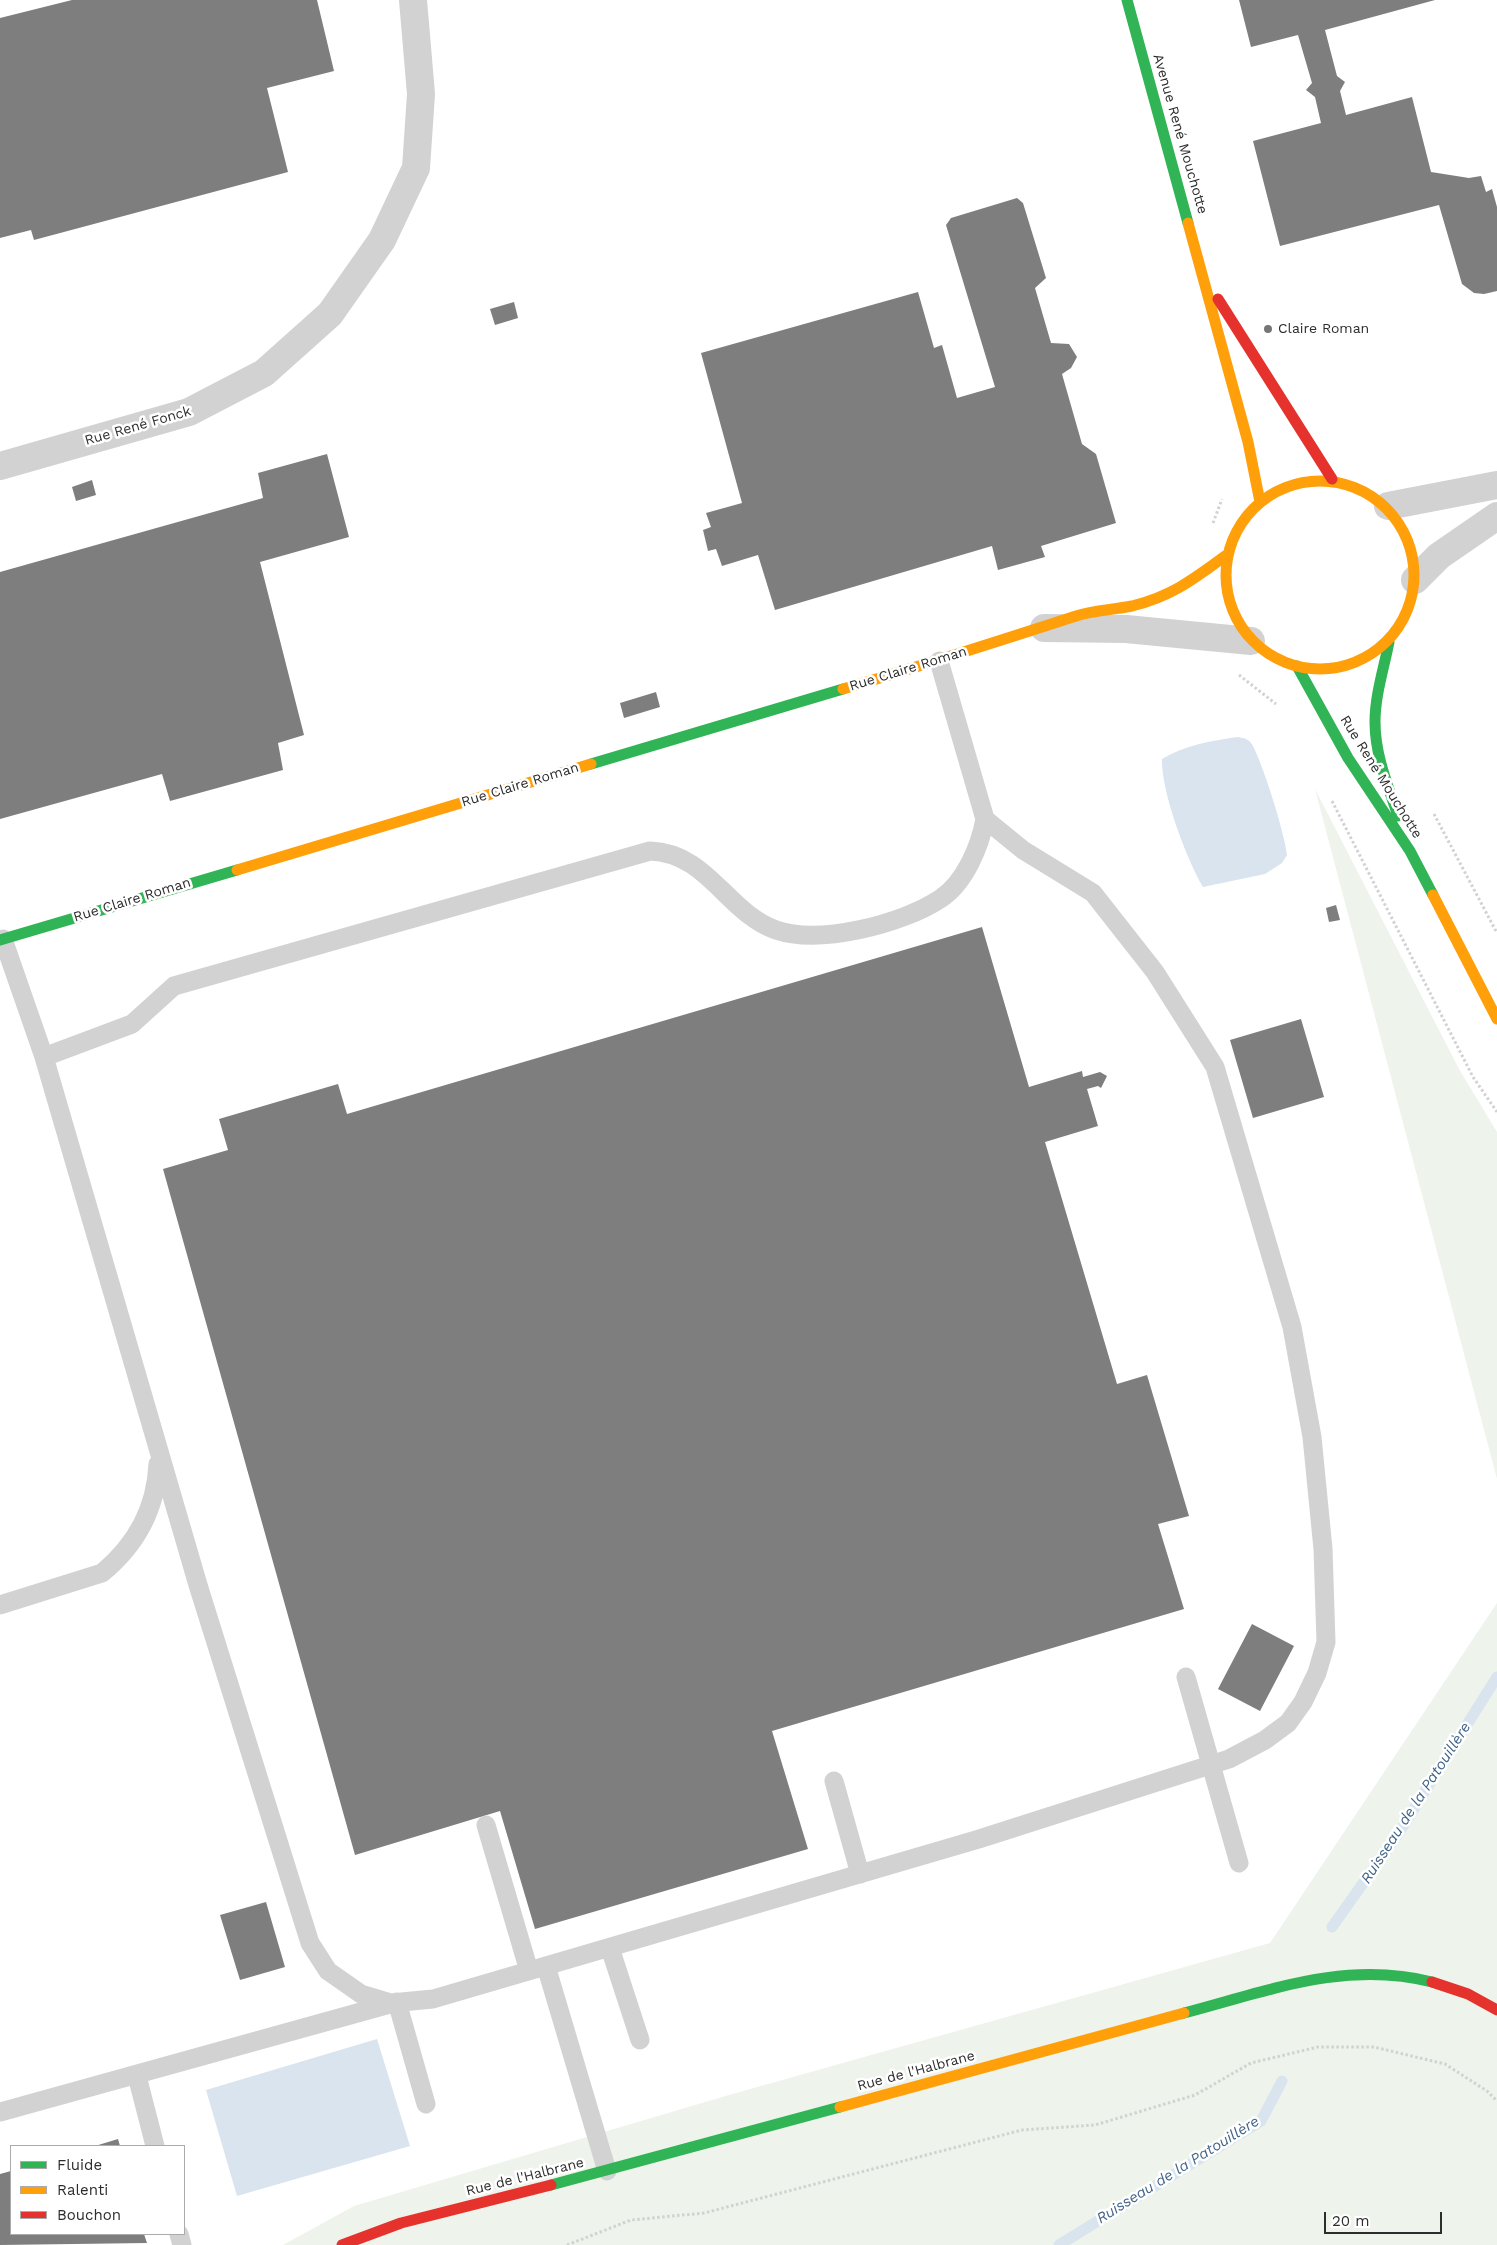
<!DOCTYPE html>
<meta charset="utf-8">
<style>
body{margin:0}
#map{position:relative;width:1497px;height:2245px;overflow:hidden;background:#fff;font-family:"Work Sans",sans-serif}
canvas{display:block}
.legend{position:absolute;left:10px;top:2145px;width:175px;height:90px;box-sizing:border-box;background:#fff;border:1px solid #ababab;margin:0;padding:6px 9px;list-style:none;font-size:15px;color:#2d2d2d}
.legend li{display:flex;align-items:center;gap:10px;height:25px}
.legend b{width:25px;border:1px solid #ababab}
.scale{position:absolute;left:1324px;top:2212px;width:118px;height:22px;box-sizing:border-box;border:2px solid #2d2d2d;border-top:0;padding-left:6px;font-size:15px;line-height:18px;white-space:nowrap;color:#2d2d2d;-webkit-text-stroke:4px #fff;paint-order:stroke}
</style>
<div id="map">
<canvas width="1497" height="2245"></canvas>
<ul class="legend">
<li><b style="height:6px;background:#30b455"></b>Fluide</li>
<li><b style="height:6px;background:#ff9f0a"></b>Ralenti</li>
<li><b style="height:6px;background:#e5322d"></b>Bouchon</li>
</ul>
<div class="scale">20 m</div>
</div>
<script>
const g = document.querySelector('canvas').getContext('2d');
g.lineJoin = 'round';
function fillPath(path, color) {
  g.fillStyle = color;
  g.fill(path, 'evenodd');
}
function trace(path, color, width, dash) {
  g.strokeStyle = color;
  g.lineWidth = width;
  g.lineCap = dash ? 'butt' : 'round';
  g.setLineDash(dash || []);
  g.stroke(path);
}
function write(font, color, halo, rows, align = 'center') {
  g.font = font + ' "Work Sans",sans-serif';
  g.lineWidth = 5;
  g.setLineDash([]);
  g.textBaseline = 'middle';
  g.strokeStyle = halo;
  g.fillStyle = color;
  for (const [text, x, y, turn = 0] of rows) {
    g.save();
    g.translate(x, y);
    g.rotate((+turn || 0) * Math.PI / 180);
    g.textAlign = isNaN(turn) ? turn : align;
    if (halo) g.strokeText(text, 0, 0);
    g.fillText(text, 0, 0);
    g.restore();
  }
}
fillPath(new Path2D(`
 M1315,789l144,280 38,63v347z
 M1497,1603v642h-1214l71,-39 375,-111 541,-152z`), '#eef3eb');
fillPath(new Path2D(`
 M1237,737c6,1 10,1 14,6 10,14 35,94 36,112l-5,8 -17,11 -62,13c-17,-29 -42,-96 -41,-128 23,-14 49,-18 75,-22z
 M377,2039l33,107 -173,50 -31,-106z`), '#d9e4ef');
trace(new Path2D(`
 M1332,1927l66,-93 99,-157
 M1059,2245l202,-124 21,-40`), '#d9e4ef', 11);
fillPath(new Path2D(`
 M72,0h245l17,71 -67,17 21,84 -254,68 -3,-10 -31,8v-220z
 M1239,0h196l-110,30 12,46 8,6 -5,9 6,24 66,-18 19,75 38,6 12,-2 5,16 6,-3 5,18v84l-13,3 -10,-1 -12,-9 -23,-79 -159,41 -27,-105 68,-18 -6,-26 -9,-7 6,-7 -14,-48 -47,12z
 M1017,198l6,5 23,75 -11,10 16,55 18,1 8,13 -6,11 -9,6 20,70 14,10 20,69 -75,23 4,11 -47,13 -6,-24 -217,64 -17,-55 -36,11 -6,-17 -8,2 -5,-21 8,-3 -5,-14 36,-10 -41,-150 217,-61 16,56 8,-3 15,53 38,-11 -49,-162 5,-7z
 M514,302l4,16 -23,7 -5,-16z
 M327,454l22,83 -89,25 44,173 -26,8 5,27 -113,31 -8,-27 -162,45v-247l263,-74 -5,-25z
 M92,480l4,15 -20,6 -4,-14z
 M656,692l4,15 -36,11 -4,-15z
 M1336,905l4,15 -11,2 -3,-14z
 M982,927l47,160 53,-16 1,6 17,-5 7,4 -6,12 -3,-2 -11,3 11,37 -53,16 72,242 30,-9 42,141 -31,8 26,85 -412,122 36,118 -273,80 -35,-118 -145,44 -192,-686 65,-19 -9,-31 119,-35 9,30z
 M1301,1019l23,78 -71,21 -23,-78z
 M1252,1624l42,22 -34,65 -42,-22z
 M266,1902l19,65 -45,13 -20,-65z
 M118,2139l2,7h-25z
 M11,2171v63h133l3,9 -147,2v-71z`), '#7e7e7e');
trace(new Path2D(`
 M1213,523l9,-24
 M1239,675l37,29
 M1332,801l141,276 24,35
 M1434,814l63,119
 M567,2245l64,-25 73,-7 318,-83 73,-5 100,-30 56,-32 67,-16h56l71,17 42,27 10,10`), '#d2d2d2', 3, [2.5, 2.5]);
trace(new Path2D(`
 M3,939l41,118 154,528 112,358 18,28 33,23 30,9 42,-4 546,-160 250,-80 36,-19 23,-17 15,-21 14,-29 9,-31 -3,-93 -11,-112 -20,-110 -77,-260 -60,-95 -62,-79 -70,-43 -38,-31 -46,-158
 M44,1057l88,-33 42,-38 476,-135c58,2 76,61 126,79 44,15 126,-6 164,-31 25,-16 40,-53 45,-80
 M0,1605l102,-32c34,-28 54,-65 56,-109
 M1186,1677l53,186
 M834,1781l26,93
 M486,1825l43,146
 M610,1948l30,92
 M546,1966l61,205
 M137,2076l18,70
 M0,2112l397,-110 29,102
 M179,2234l3,11`), '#d2d2d2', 19);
trace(new Path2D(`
 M0,466l189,-54 75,-39 66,-59 52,-74 34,-72 5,-74 -8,-94
 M1388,506l109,-21
 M1415,580l24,-24 58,-40
 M1044,628l82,1 125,12`), '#d2d2d2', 28);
trace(new Path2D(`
 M1127,0l61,223
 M1389,642c-5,26 -14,53 -14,80 0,33 13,64 23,94
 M1297,666l51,92 62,93 23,44
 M591,764l252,-75
 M0,940l237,-70
 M1184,2013c84,-22 161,-53 248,-31
 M551,2185l289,-78`), '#30b455', 11);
trace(new Path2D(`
 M1188,223l60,219 12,60
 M1226 575a94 94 0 1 1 188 0a94 94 0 1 1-188 0Z
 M843,689c78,-23 156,-48 233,-73 18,-6 37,-6 56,-10 41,-10 63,-28 96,-52
 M237,870l354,-106
 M1433,895l64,124
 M840,2107l344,-94`), '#ff9f0a', 11);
trace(new Path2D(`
 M1218,299l114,180
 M1432,1982l36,12 29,16
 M342,2245l59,-22 150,-38`), '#e5322d', 11);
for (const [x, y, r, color] of [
 [1268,329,5,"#767676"]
]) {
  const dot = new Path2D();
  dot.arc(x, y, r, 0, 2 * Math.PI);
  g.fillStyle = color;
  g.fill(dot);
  trace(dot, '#fff', 2);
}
write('14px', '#2d2d2d', '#fff', [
 ["Avenue René Mouchotte",1180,134,74],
 ["Rue René Fonck",138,426,-16],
 ["Rue Claire Roman",908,669,-17],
 ["Rue René Mouchotte",1381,777,58],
 ["Rue Claire Roman",520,785,-17],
 ["Rue Claire Roman",132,900,-17],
 ["Rue de l'Halbrane",916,2071,-15],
 ["Rue de l'Halbrane",525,2177,-14]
]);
write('14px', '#2d2d2d', '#fff', [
 ["Claire Roman",1278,329]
], 'left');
write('italic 15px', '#426588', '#fff', [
 ["Ruisseau de la Patouillère",1416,1803,-57],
 ["Ruisseau de la Patouillère",1178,2170,-32]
]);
</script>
